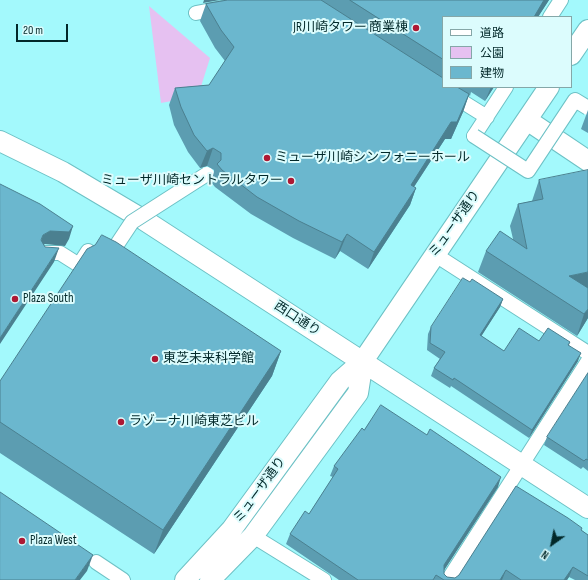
<!DOCTYPE html>
<meta charset="utf-8">
<style>
body{margin:0}
#map{position:relative;width:588px;height:580px;overflow:hidden;background:#a3f9fc;font-family:"Sofia Sans Condensed","Noto Sans JP",sans-serif}
canvas{display:block}
.legend{position:absolute;left:442px;top:16px;width:130px;height:72px;box-sizing:border-box;background:#dcfcfd;border:1px solid #85a7a8;margin:0;padding:5px 7px;list-style:none;font-size:12px;color:#022829}
.legend li{display:flex;align-items:center;gap:8px;height:20px}
.legend b{width:20px;border:1px solid #85a7a8}
.north{position:absolute;left:532px;top:524px;width:40px;height:40px;-webkit-text-stroke:3px #dcfcfd;paint-order:stroke;rotate:213deg;font-size:11px;font-weight:700;line-height:16px;text-align:center;color:#022829}
.north::after{content:'';display:block;margin:auto;width:14px;height:18px;background:#022829;clip-path:polygon(50% 0,100% 100%,50% 72%,0 100%)}
.scale{position:absolute;left:16px;top:24px;width:52px;height:18px;box-sizing:border-box;border:2px solid #022829;border-top:0;padding-left:5px;font-size:12px;line-height:14px;white-space:nowrap;color:#022829;-webkit-text-stroke:3px #dcfcfd;paint-order:stroke}
</style>
<div id="map">
<canvas width="588" height="580"></canvas>
<ul class="legend">
<li><b style="height:5px;background:#fff"></b>道路</li>
<li><b style="height:11px;background:#e6c1f1"></b>公園</li>
<li><b style="height:11px;background:#6bb7ce"></b>建物</li>
</ul>
<div class="north">N</div>
<div class="scale">20 m</div>
</div>
<script>
const g = document.querySelector('canvas').getContext('2d');
g.lineJoin = 'round';
function fillPath(path, color) {
  g.fillStyle = color;
  g.fill(path, 'evenodd');
}
function trace(path, color, width, dash) {
  g.strokeStyle = color;
  g.lineWidth = width;
  g.lineCap = dash ? 'butt' : 'round';
  g.setLineDash(dash || []);
  g.stroke(path);
}
function write(font, color, halo, rows, align = 'center') {
  g.font = font + ' "Sofia Sans Condensed","Noto Sans JP",sans-serif';
  g.lineWidth = 4;
  g.setLineDash([]);
  g.textBaseline = 'middle';
  g.strokeStyle = halo;
  g.fillStyle = color;
  for (const [text, x, y, turn = 0] of rows) {
    g.save();
    g.translate(x, y);
    g.rotate((+turn || 0) * Math.PI / 180);
    g.textAlign = isNaN(turn) ? turn : align;
    if (halo) g.strokeText(text, 0, 0);
    g.fillText(text, 0, 0);
    g.restore();
  }
}
fillPath(new Path2D(`
 M149,6l61,52 -12,38 -37,7z`), '#e6c1f1');
const street = new Path2D(`
 M196,13l26,-5
 M550,17l11,-17
 M450,94l37,23
 M474,136l32,-49
 M45,253h15l19,12 9,-14
 M434,254l154,99
 M253,536l71,44
 M96,562l27,18
 M448,580l140,-219`);
const secondary = new Path2D(`
 M571,55l17,-25
 M527,120l61,41
 M0,141l63,31 81,48 444,288
 M185,580l47,-51 108,-148 23,-20 186,-274
 M210,580l43,-44 96,-131 9,-12 5,-32`);
trace(street, '#6dc1c5', 16);
trace(secondary, '#6dc1c5', 22);
trace(street, '#fff', 14);
trace(secondary, '#fff', 20);
const streetBridge = new Path2D(`
 M474,136l54,35 47,-71 13,8
 M108,258l24,-36 75,-48`);
trace(streetBridge, '#6dc1c5', 16, []);
trace(streetBridge, '#fff', 14);
fillPath(new Path2D(`
 M228,0h321l-11,17h-95v70h51l-9,14 -14,-9 -1,4 -1,-1 -6,17 -12,27h-6l-31,48 2,1 -6,17 -42,64 -28,-18 -5,8 -42,-21 -42,-24 -36,-27 -4,-5 3,-10v-2l-7,-4 -7,2 -12,-16 -14,-27 -5,-20 6,-17 34,-3 16,-24 -10,-13 -15,-27 6,-17z
 M588,110v23l-7,-4z
 M539,180l49,138 -11,18 -99,-64 8,-21 27,-12 -3,-13 8,-22 14,-3z
 M470,282l33,17 -3,8 -19,29 23,15 35,-10 31,1 -1,3 9,16 -49,77 -78,-52 -1,2 -19,-12 3,-8 6,-9 -13,-9 1,-16 3,-7z
 M281,351l-9,25 -118,178 -154,-101v-72z
 M588,373v98l-5,-4 -2,2 -37,-24 3,-8z
 M364,430l134,57 -54,83v4l3,3 8,1 127,-50 -1,2 7,5v45h-13l-6,-3 -2,3h-228l-53,-36 4,-10 19,-20 24,-37 -3,-1 4,-10z`), '#5c9db1');
fillPath(new Path2D(`
 M204,0h16l-17,3z
 M544,0h5l-11,17h-4z
 M491,87h3l-9,14z
 M469,94l-6,18 -12,27h-6l-41,63 7,-17z
 M213,148l-6,18 -7,2 7,-17z
 M416,188l-6,17 -42,64 6,-17z
 M73,226l-4,13 -4,7 -20,-2 -7,4 5,-13 7,-4z
 M347,234l-7,17 -5,8 7,-17z
 M59,248l-5,14 -54,82v-6z
 M588,272v20l-19,-16z
 M503,299l-3,8 -23,36 3,-8z
 M588,309v9l-11,18 7,-22z
 M281,351l-9,25 -118,178 9,-24z
 M581,353l-3,8 -49,77 3,-8z
 M501,477l-3,10 -57,88 3,-10z
 M93,555l-6,16 -7,9h-5z
 M573,567l-4,10 -2,3h-3z
 M506,570l-4,10h-2z`), '#4b8090');
const building = new Path2D(`
 M228,0h93l122,78v9h14l12,7 -12,28h-6l-40,63 5,3 -42,64 -27,-18 -5,8 -43,-21 -42,-24 -35,-27 -5,-6 4,-4v-7l-8,-5 -6,3 -13,-16 -13,-28 -6,-19 34,-3 25,-38 -13,-17 -15,-26z
 M350,0h194l-10,17h-91v42z
 M588,170v102l-19,4 19,12v21l-4,5 -98,-63 14,-20 27,18 -9,-45 25,-5 -4,-19z
 M0,184l40,20 33,22 -4,6 -19,-1 -7,4 -2,5 4,7 14,1 -59,90z
 M102,235l14,7 165,109 -118,179 -163,-108v-41l87,-132 8,-4z
 M463,278l7,4 2,-3 31,20 -23,36 24,16 15,-23 20,13 9,-13 22,14 -2,3 13,8 -49,77 -78,-52 -1,2 -19,-12 11,-16 -15,-9 1,-16z
 M588,373v87l-2,-1 -2,2 -37,-24z
 M381,405l46,30 3,-6 71,48 -57,88v9l3,3 8,1 4,-3 57,-89 52,32 14,10 -1,2 7,5v41l-15,-9 -9,13h-43l-15,-10 -6,10h-56l-8,-5 -3,5h-75l-68,-46 15,-23 4,3 29,-45 -4,-3 28,-38 2,2z
 M0,492l93,63 -18,25h-75z`);
fillPath(building, '#6bb7ce');
trace(building, '#4b8090', 1);
for (const [x, y, r, color] of [
 [416,28,4,"#ad1934"],
 [267,158,4,"#ad1934"],
 [291,181,4,"#ad1934"],
 [15,299,4,"#ad1934"],
 [155,359,4,"#ad1934"],
 [121,422,4,"#ad1934"],
 [22,541,4,"#ad1934"]
]) {
  const dot = new Path2D();
  dot.arc(x, y, r, 0, 2 * Math.PI);
  g.fillStyle = color;
  g.fill(dot);
  trace(dot, '#dcfcfd', 1.5);
}
write('13px', '#022829', '#dcfcfd', [
 ["JR川崎タワー 商業棟",408,28,"right"],
 ["ミューザ川崎シンフォニーホール",275,158],
 ["ミューザ川崎セントラルタワー",283,181,"right"],
 ["Plaza South",23,299],
 ["東芝未来科学館",163,359],
 ["ラゾーナ川崎東芝ビル",129,422],
 ["Plaza West",30,541]
], 'left');
write('13px', '#022829', '#dcfcfd', [
 ["ミューザ通り",455,224,-55],
 ["西口通り",297,319,33],
 ["ミューザ通り",260,490,-54]
]);
</script>
